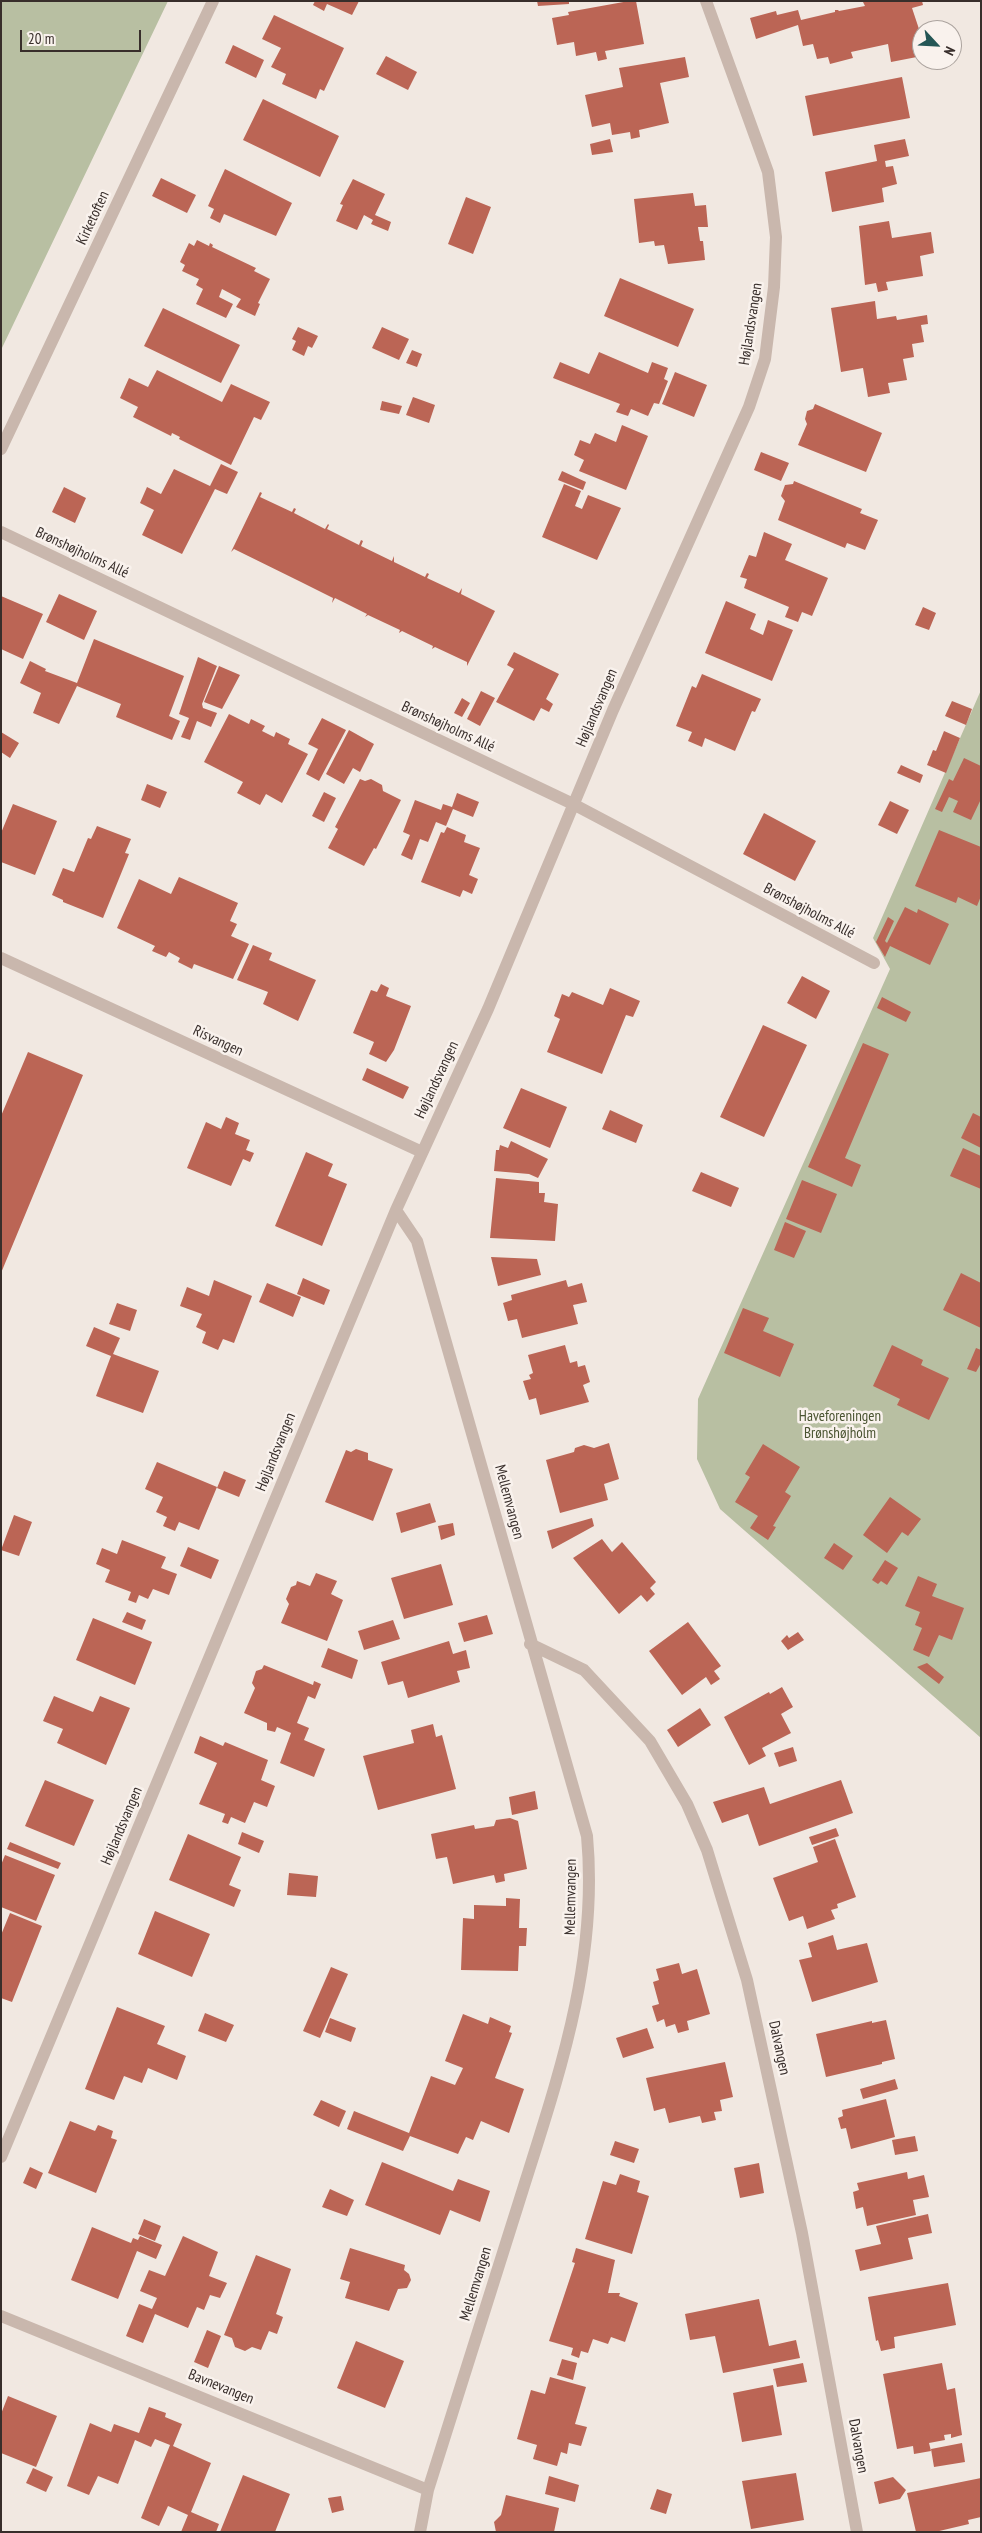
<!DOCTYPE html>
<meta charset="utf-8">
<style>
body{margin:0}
#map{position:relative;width:982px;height:2533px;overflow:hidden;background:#f1e8e1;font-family:"PT Sans Narrow",sans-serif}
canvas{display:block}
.frame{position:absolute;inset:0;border:2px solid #382e2b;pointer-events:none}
.north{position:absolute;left:912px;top:20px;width:50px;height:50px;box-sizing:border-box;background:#f9f2ed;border:1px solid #aca49f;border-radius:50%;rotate:115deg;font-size:14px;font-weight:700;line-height:20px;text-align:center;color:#382e2b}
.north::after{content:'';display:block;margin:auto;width:18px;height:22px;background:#245655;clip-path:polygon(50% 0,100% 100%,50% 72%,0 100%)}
.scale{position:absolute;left:20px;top:30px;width:121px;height:22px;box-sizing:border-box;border:2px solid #382e2b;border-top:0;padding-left:6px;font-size:15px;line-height:18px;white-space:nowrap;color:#382e2b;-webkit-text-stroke:4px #f9f2ed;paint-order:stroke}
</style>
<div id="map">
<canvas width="982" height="2533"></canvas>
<div class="frame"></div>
<div class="north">N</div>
<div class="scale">20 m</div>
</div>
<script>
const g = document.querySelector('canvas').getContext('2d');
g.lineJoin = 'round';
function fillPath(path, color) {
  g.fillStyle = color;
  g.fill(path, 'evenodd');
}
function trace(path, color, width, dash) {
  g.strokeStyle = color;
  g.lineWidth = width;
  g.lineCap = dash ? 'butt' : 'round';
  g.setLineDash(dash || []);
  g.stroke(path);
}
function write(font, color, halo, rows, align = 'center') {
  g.font = font + ' "PT Sans Narrow",sans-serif';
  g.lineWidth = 5;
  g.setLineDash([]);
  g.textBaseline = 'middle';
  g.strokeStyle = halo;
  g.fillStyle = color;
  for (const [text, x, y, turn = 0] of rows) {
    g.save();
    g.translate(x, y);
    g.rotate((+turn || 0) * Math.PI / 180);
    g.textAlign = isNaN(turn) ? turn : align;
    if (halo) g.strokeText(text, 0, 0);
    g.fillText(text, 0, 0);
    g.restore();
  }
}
fillPath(new Path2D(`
 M1,1h167l-167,349z
 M981,690v1048l-261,-229 -23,-50 1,-60 192,-430 -17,-31z`), '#b8bfa2');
fillPath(new Path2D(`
 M315,1h44l-7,14 -25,-11 -3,7 -11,-6z
 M537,1h32v3l-31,2z
 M629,1h7l8,43 -39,7 2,8 -9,2 -2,-9 -20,4 -2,-14 -17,3 -5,-27 17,-3 -1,-3z
 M867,1h55l1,4 -11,3 10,30v18l-31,6 -3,-18 -37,8 2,6 -23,6 -2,-7 -11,2 -4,-15 -10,2 -5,-21 -42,14 -6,-21 26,-7 1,4 21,-5 3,10 34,-8v-2h3l1,1 26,-5 -2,-4z
 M274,15l70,33 -20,43 -4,-2 -4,10 -34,-15 4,-10 -15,-7 10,-19 -19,-9z
 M233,45l31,15 -8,18 -31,-15z
 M386,56l31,16 -9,18 -32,-16z
 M685,57l4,20 -29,6 9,40 -30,7 1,7 -9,2 -1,-7 -18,3 -2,-12 -18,4 -7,-32 38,-8 -4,-19z
 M902,77l8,41 -97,18 -8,-40z
 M263,99l76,37 -19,41 -77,-37z
 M610,139l3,13 -21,3 -2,-11z
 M905,139l4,17 -24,5 1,6 7,-1 4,18 -15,4 2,14 -52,10 -7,-40 52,-11 -3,-16z
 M225,169l67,34 -16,33 -52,-22 -4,9 -10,-5 4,-9 -6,-3z
 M161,178l35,17 -9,18 -35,-17z
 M353,179l32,15 -10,21 16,7 -3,9 -17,-7 2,-4 -9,-5 -7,15 -21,-9 7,-16 -3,-1z
 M693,193l2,13 11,-1 2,22h-10l2,14h3l2,19 -37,4 -4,-19 -9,1 -1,-5 -15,2 -5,-44z
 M466,197l25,10 -18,47 -25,-10z
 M889,221l3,17 39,-6 3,21 -14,3 3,20 -37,6 2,8 -10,2 -2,-9 -11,2 -6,-59z
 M197,240l12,6 1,-3 3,2 -1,2 44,21 -2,3 16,8 -12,24 2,1 -5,12 -19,-9 5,-8 -19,-10 -3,8 14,7 -7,14 -30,-14 7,-15 -7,-4 3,-6 -17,-8 3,-6 -5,-3 9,-19 5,3z
 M620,278l74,31 -16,38 -74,-31z
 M875,301l2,18 19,-3 1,4 30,-5 1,9 -7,1 3,17 -12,2 2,13 -11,2 4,21 -19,3 2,10 -22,4 -5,-29 -22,4 -10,-64z
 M163,308l77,37 -19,38 -77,-37z
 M298,327l20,9 -6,12 -4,-2 -4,10 -12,-6 4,-9 -4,-2z
 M382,327l27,12 -10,21 -27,-12z
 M412,350l10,4 -5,13 -11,-4z
 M599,352l49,21 4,-11 16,6 -4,11 4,2 -9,23 -5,-1 -6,13 -17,-7 -3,7 -12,-4 4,-8 -67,-26 7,-16 29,12z
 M157,370l65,32 9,-18 39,18 -9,18 -7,-3 -23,48 -52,-26 1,-2 -8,-4 -1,3 -38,-19 5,-10 -18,-9 9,-20 19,9z
 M675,372l32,13 -13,32 -32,-13z
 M413,397l22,8 -6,18 -23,-8z
 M382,401l20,5 -3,8 -19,-4z
 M815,404l67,29 -16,39 -68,-27 9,-21 -2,-5 2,-8 6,-2z
 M622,425l26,11 -22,54 -47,-19 5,-11 -10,-5 6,-15 10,4 5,-11 21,9z
 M761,452l28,11 -8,18 -27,-11z
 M221,464l17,8 -11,22 -12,-5 -33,65 -40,-19 12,-25 -14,-7 7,-16 14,7 13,-25 36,17z
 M562,471l24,11 -3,8 -25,-10z
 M794,481l68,28 -2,4 18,7 -13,30 -18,-7 -2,5 -67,-28 7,-19 -4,-5 4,-11 8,-1z
 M564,484l17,7 -6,15 7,3 6,-14 33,13 -24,52 -55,-23z
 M64,487l22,11 -11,25 -23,-11z
 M260,492l2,1 -2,4 32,15 2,-4 2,1 -2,4 31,16 3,-5 1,1 -2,4 32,16 2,-5 2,1 -2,5 31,15 2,-5v6l31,15 2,-4 2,1 -2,4 32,15 3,-5 -1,6 34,17 -28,55v-4l-32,-15 -3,2 1,-3 -31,-15 -3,2 1,-3 -32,-15 -3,2 2,-3 -32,-16 -3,5 1,-5 -32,-16 -67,-33 -3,3z
 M764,532l28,12 -7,16 43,18 -16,38 -10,-4 -4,10 -13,-5 4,-10 -45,-19 3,-9 -7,-2 9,-22 7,2z
 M59,594l38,17 -13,29 -38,-18z
 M1,596l42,18 -20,45 -22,-10z
 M726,601l30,13 -6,15 13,6 5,-15 25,10 -21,51 -67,-28z
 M923,607l13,6 -7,17 -14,-5z
 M94,639l90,37 -15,40 11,5 -8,19 -56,-23 5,-13 -44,-18 -18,38 -26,-11 8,-20 -21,-10 10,-22 16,8 -1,2 32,12z
 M514,652l45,22 -13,25 7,5 -4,8 -8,-4 -7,13 -38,-19 18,-33 -7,-4z
 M198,657l19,9 -15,38 1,4 14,5 -6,14 -14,-6 -7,19 -9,-3 8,-19 -10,-4z
 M219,666l21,9 -18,34 -18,-7z
 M702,674l59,25 -6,13 -3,-1 -17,40 -30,-13 -3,9 -14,-6 4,-9 -16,-6 16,-40 4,2z
 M481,691l14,7 -15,28 -13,-7z
 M462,698l8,5 -8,14 -8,-4z
 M952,701l20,8 -6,16 -21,-9z
 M229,714l20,10 2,-5 14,7 -3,5 12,6 2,-5 14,7 -2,5 20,10 -26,49 -16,-9 -6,11 -23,-12 6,-11 -39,-20z
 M322,718l24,12 -27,51 -13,-7 12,-25 -10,-5z
 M349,730l25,14 -14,28 -7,-4 -9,16 -18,-10z
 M944,731l16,7 -14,35 -19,-8 6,-15 3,1z
 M1,732l18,11 -9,15 -9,-6z
 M964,758l17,8v33l-10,21 -18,-8 5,-11 -9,-4 -7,15 -7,-3 14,-30 4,2z
 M901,765l22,10 -3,8 -23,-10z
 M360,779l5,2 6,-2 11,6 1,6 18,9 -25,49 -2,-1 -10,18 -36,-18 10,-19 -3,-2z
 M147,784l20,8 -7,16 -19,-8z
 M324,792l12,6 -12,24 -12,-6z
 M457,793l22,9 -6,15 -20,-8 -7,17 -10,-4 -8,20 -8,-3 -8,21 -11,-5 9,-20 -7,-3 12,-32 26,10 2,-6 9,3z
 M890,801l19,9 -12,24 -19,-9z
 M13,804l44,17 -22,54 -34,-13v-29z
 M764,813l52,28 -21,40 -52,-27z
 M97,826l34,13 -6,14 4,1 -26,64 -40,-16v-2l-11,-5 11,-27 11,4 14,-34 3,1z
 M447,827l19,8 -2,7 16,6 -11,27 9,4 -6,15 -9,-4 -3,7 -39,-15 20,-50 3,1z
 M939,830l42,17v49l-4,10 -19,-9 -2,6 -41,-17z
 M179,877l59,26 -8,18 7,3 -6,12 18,8 -16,35 -39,-15 -2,5 -14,-7 2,-4 -11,-6 -3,5 -14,-6 3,-5 -38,-18 22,-49 32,15z
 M905,907l12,6 1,-4 31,15 -19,41 -40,-19 -5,11 -9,-15 12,-25 6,4 -9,20 2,2z
 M253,945l19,8 -3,7 47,20 -18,41 -35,-17 5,-12 -31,-12z
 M802,976l28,15 -14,28 -29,-16z
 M381,984l8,4 -3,8 25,10 -17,44 -8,12 -17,-8 5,-12 -21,-9 18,-43 6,2z
 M610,988l30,13 -7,16 -7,-2 -24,59 -55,-22 13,-33 -6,-3 8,-22 7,3 3,-5 31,13z
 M882,997l29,15 -5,10 -29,-14z
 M763,1025l44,20 -43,92 -44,-20z
 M863,1043l26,11 -44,104 16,7 -9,22 -44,-20z
 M28,1052l55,23 -82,198v-157z
 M367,1068l42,19 -6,12 -41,-19z
 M521,1088l46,19 -17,41 -47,-20z
 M610,1110l33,15 -7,18 -34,-14z
 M973,1113l8,4v31l-20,-10z
 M226,1117l13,6 -4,11 15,6 -4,10 8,3 -4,9 -7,-3 -12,27 -44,-18 19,-46 15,7z
 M511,1141l37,18 -10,19 -9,-4 -35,-3 2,-21h3l1,-5 8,3z
 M963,1148l18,8v33l-31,-13z
 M306,1152l27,12 -5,12 19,8 -25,62 -47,-20z
 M701,1172l38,16 -8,19 -39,-16z
 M496,1178l43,4v11h6l-1,9 14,2 -3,37 -65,-3z
 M802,1180l35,14 -16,39 -35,-14z
 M785,1222l21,9 -12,27 -20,-8z
 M491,1257l46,2 4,16 -43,11z
 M961,1273l20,10v45l-38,-18z
 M303,1278l27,12 -6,15 -27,-11z
 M214,1280l38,16 -18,47 -11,-4 -5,11 -16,-7 4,-11 -10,-5 6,-13 -22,-8 7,-19 22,9z
 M566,1280l2,7 14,-4 5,19 -14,3 5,19 -56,14 -5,-19 -9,2 -5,-18 9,-3 -1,-5z
 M267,1283l34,14 -8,20 -34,-15z
 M117,1303l20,7 -7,21 -21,-7z
 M743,1308l26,10 -6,13 31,13 -14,33 -56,-24z
 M94,1327l26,11 -7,16 46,17 -16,42 -47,-17 15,-40 -25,-10z
 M565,1345l5,18 7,-2 1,6 7,-2 5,17 -7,3 6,17 -49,13 -4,-17 -7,2 -6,-19 8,-2 -2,-4 4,-2 -5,-18z
 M892,1345l31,15 -2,5 28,13 -20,42 -32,-15 3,-6 -27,-13z
 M976,1348l5,2v13l-5,9 -9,-3z
 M609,1443l10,36 -15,5 4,16 -48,13 -14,-53 28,-8 1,-4 9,-3 10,3z
 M763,1444l37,23 -15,25 6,4 -18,30 3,1 -8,13 -18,-12 8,-12 -23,-14 15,-25 -5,-3z
 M356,1449l12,4v7l25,9 -20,52 -48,-19 21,-52 5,2z
 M157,1462l60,25 -18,43 -20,-8 -4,9 -12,-5 4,-9 -11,-5 7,-15 -18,-8z
 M224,1471l22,9 -7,17 -22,-9z
 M890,1497l31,22 -13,17 -6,-4 -15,21 -24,-18z
 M430,1503l6,19 -35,11 -5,-20z
 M14,1515l18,7 -13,34 -18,-6z
 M592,1518l2,8 -42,23 -5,-18z
 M453,1523l2,12 -14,5 -3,-14z
 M602,1539l10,13 10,-10 34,40 -6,6 5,6 -8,8 -6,-7 -22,19 -46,-56z
 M122,1540l44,17 -5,11 16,6 -8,21 -16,-6 -5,10 -9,-4 -3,8 -8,-3 3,-8 -26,-10 5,-12 -14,-6 6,-16 15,6z
 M834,1543l19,13 -10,14 -19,-12z
 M188,1547l31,13 -8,19 -31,-13z
 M885,1560l13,8 -11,17 -6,-4 -3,3 -6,-4z
 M441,1564l12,41 -49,14 -13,-41z
 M316,1573l21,8 -6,13 12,6 -16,41 -46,-18 8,-19 -3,-5 5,-12 5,-2 1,-4 13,5z
 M918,1576l19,8 -5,12 32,12 -12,32 -13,-5 -10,22 -16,-7 9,-22 -7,-3 5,-13 -15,-6z
 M127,1612l19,8 -4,10 -20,-8z
 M487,1615l6,19 -29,8 -6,-19z
 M93,1618l59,24 -17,43 -59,-25z
 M393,1620l7,19 -36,11 -6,-19z
 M688,1622l33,44 -7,5 6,8 -9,6 -5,-8 -24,18 -33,-44z
 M798,1632l6,8 -16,10 -7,-9 6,-6 2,3z
 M449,1641l4,13 13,-4 4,18 -13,3 3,11 -52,16 -5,-17 -15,4 -7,-23z
 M328,1648l30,12 -6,19 -31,-12z
 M927,1663l17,14 -5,7 -22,-17z
 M264,1665l49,20 1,-4 7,3 -6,15 -7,-3 -11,27 12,5 -5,12 21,9 -11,28 -34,-14 11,-30 -14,-6 -2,5 -8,-2v-7l-23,-10 11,-25 -3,-5 4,-12 6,-2z
 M782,1687l11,20 -12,7 10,19 -29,15 4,8 -17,9 -25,-48 45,-25 1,2z
 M54,1696l39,16 7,-16 30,12 -24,57 -49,-22 6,-14 -20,-8z
 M700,1708l11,17 -33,22 -11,-17z
 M433,1724l3,13 6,-2 14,54 -78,21 -15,-54 51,-13 -3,-13z
 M200,1736l23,10 2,-4 43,18 -7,20 14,6 -8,21 -13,-5 -9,21 -14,-6 -3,7 -6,-2 3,-8 -26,-10 18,-41 -23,-10z
 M793,1747l4,14 -18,6 -5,-14z
 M45,1780l49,20 -20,46 -49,-20z
 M841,1780l12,33 -94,33 -11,-32 -26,9 -9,-21 51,-15 6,17z
 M535,1791l3,18 -26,6 -3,-18z
 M510,1818l8,3 9,48 -23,5 1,7 -9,2 -2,-8 -41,9 -6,-27 -11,2 -5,-25 43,-9 1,4 19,-3 2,-6z
 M836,1828l3,8 -27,9 -3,-8z
 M242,1832l22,9 -5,12 -21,-9z
 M188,1834l53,23 -12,28 12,5 -7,17 -65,-27z
 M835,1839l21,58 -19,7 1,4 -7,2 4,9 -28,10 -4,-13 -14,5 -16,-43 45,-16 -5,-15z
 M10,1842l51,21 -3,6 -51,-20z
 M5,1855l50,20 -19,46 -35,-14v-42z
 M289,1873l29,3 -2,21 -29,-2z
 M506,1898l14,1 -1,29h8l-1,18h-7l-1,25 -57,-1 2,-52 11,1v-14l32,1z
 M155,1911l55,23 -18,43 -54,-23z
 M10,1913l32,13 -30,76 -11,-4v-63z
 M833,1935l4,15 30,-7 11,39 -66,20 -13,-42 13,-3 -4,-14z
 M679,1963l3,11 15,-5 13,45 -23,7 2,9 -11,3 -3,-9 -9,3 -2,-8 -7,3 -5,-16 7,-2 -6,-22 6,-2 -3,-11z
 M331,1967l17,7 -28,64 -17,-7z
 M117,2007l48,19 -8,18 29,12 -9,24 -29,-12 -6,15 -18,-7 -10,24 -29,-11z
 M205,2013l29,12 -8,17 -28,-11z
 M463,2014l25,10 2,-7 21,9 -2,6 3,1 -17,45 29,11 -15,44 -28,-12 -8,19 -7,-3 -8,17 -48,-18 -7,15 -56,-22 7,-18 55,22 22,-57 24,9 8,-17 -18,-7z
 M330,2018l26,10 -5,14 -26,-10z
 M886,2020l9,39 -13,3v2l-56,13 -10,-43 56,-13v2z
 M647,2028l7,20 -31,10 -7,-20z
 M725,2062l8,35 -13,3 2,11 -8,1 2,8 -14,3 -2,-7 -31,7 -4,-15 -11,3 -8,-33z
 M895,2079l3,10 -35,10 -3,-10z
 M886,2099l9,38 -44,12 -5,-21 -5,1 -3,-11 5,-2 -1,-6z
 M321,2100l25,11 -7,16 -26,-12z
 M70,2121l25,10 3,-6 15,6 -2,7 6,2 -21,53 -48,-20z
 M915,2136l3,15 -23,4 -3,-15z
 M615,2141l24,8 -5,14 -24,-8z
 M382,2162l71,29 5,-12 32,12 -10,31 -30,-12 -10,25 -75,-30z
 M759,2163l5,30 -24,5 -6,-30z
 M30,2167l13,6 -7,16 -13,-6z
 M907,2172l1,7 16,-4 5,22 -16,3 3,15 -49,11 -4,-19 -7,2 -3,-17 6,-2 -2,-7z
 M620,2174l20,7 -3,11 12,4 -17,58 -47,-15 18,-58 13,4z
 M330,2189l24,11 -7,16 -25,-9z
 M928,2214l4,19 -24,5 5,21 -53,12 -5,-21 26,-6 -5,-18z
 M144,2219l17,7 -6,15 -17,-7z
 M92,2227l39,16 2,-5 5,2 2,-4 22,9 -6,14 -19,-8 -19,48 -47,-19z
 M183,2236l35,16 -9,24 18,7 -7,15 -10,-3 -6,15 -7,-3 -9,21 -33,-14 -12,29 -17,-7 13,-32 13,5 5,-11 -17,-7 9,-21 16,6z
 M350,2248l55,17 -1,5 5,4 2,6 -4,8 -9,1 -9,22 -44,-13 5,-16 -10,-3z
 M576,2248l39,12 -7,33h12l-1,3 19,7 -13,39 -14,-5 -3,7 -15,-5 -5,14 -7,-2 -2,7 -8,-3 2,-7 -24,-7 26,-78 -3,-1z
 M256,2255l35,14 -15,45 7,3 -6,17 -8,-3 -8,19 -9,-3 -7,4 -10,-4 -3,-9 -8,-3z
 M948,2283l8,42 -62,12 1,11 -14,3 -3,-11 -2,1 -8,-44z
 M759,2299l10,47 27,-6 4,18 -77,15 -8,-37 -25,4 -5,-26z
 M207,2330l14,6 -13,32 -14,-6z
 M356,2341l48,20 -19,47 -48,-20z
 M562,2359l15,4 -4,17 -16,-5z
 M803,2363l4,19 -30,5 -4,-18z
 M942,2363l5,27 8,-2 7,47 -11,3v-4l-7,1 1,5 -16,3 2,8 -17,3 -1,-8 -16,3 -14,-75z
 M550,2377l36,10 -11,37 12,3 -6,19 -12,-3 -2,11 -6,-2 -4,14 -24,-7 4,-14 -20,-6 14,-49 14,4z
 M773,2385l9,50 -40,7 -9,-49z
 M8,2396l49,20 -21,51 -35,-14v-39z
 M149,2407l17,6 -1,4 17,7 -9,22 38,17 -20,49 28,12 -3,8h-35l7,-17 -20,-9 -9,20 -18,-8 29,-73 -15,-6 -4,8 -16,-7 -17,44 -20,-8 -9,19 -22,-9 23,-63 21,9 3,-8 25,9z
 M962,2443l3,19 -31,5 -3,-18z
 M33,2468l20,9 -7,15 -20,-9z
 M796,2473l8,47 -53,9 -9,-48z
 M243,2475l47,19 -15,38h-55z
 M549,2476l30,9 -4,17 -30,-8z
 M893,2477l13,13 -6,9 -21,5 -5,-22z
 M981,2478v39l-13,3 1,4 -34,8h-19l-9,-39z
 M657,2489l15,5 -6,20 -16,-5z
 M506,2495l53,13 -5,24h-58l-2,-10 7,-7z
 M341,2496l3,14 -12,3 -4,-15z`), '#bb6555');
trace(new Path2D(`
 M1,449l212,-448
 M1,532l572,272 301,159
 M1,958l421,194
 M396,1210l21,31 170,595c12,130 -31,247 -69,369 -30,95 -60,190 -90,285l-8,42
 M530,1644l54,26 66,71 37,63 20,46 40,130 55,253 55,299
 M1,2157l395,-947 92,-201 125,-299 136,-303 16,-48 9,-72 2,-50 -8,-65 -62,-171
 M1,2316l427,174`), '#c9b7ad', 12);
write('15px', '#382e2b', '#f9f2ed', [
 ["Kirketoften",93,218,-65],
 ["Højlandsvangen",751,324,-81],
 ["Brønshøjholms Allé",82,553,25],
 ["Højlandsvangen",597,708,-67],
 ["Brønshøjholms Allé",448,727,25],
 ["Brønshøjholms Allé",809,911,28],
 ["Risvangen",218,1041,25],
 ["Højlandsvangen",437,1080,-65],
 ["Højlandsvangen",276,1452,-68],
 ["Mellemvangen",509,1502,75],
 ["Højlandsvangen",122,1826,-67],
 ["Mellemvangen",571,1897,-89],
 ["Dalvangen",779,2048,78],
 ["Mellemvangen",476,2284,-73],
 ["Bavnevangen",221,2387,22],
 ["Dalvangen",858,2446,80]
]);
write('15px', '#4a5431', '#f9f2ed', [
 ["Haveforeningen",840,1417],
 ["Brønshøjholm",840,1434]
]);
</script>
